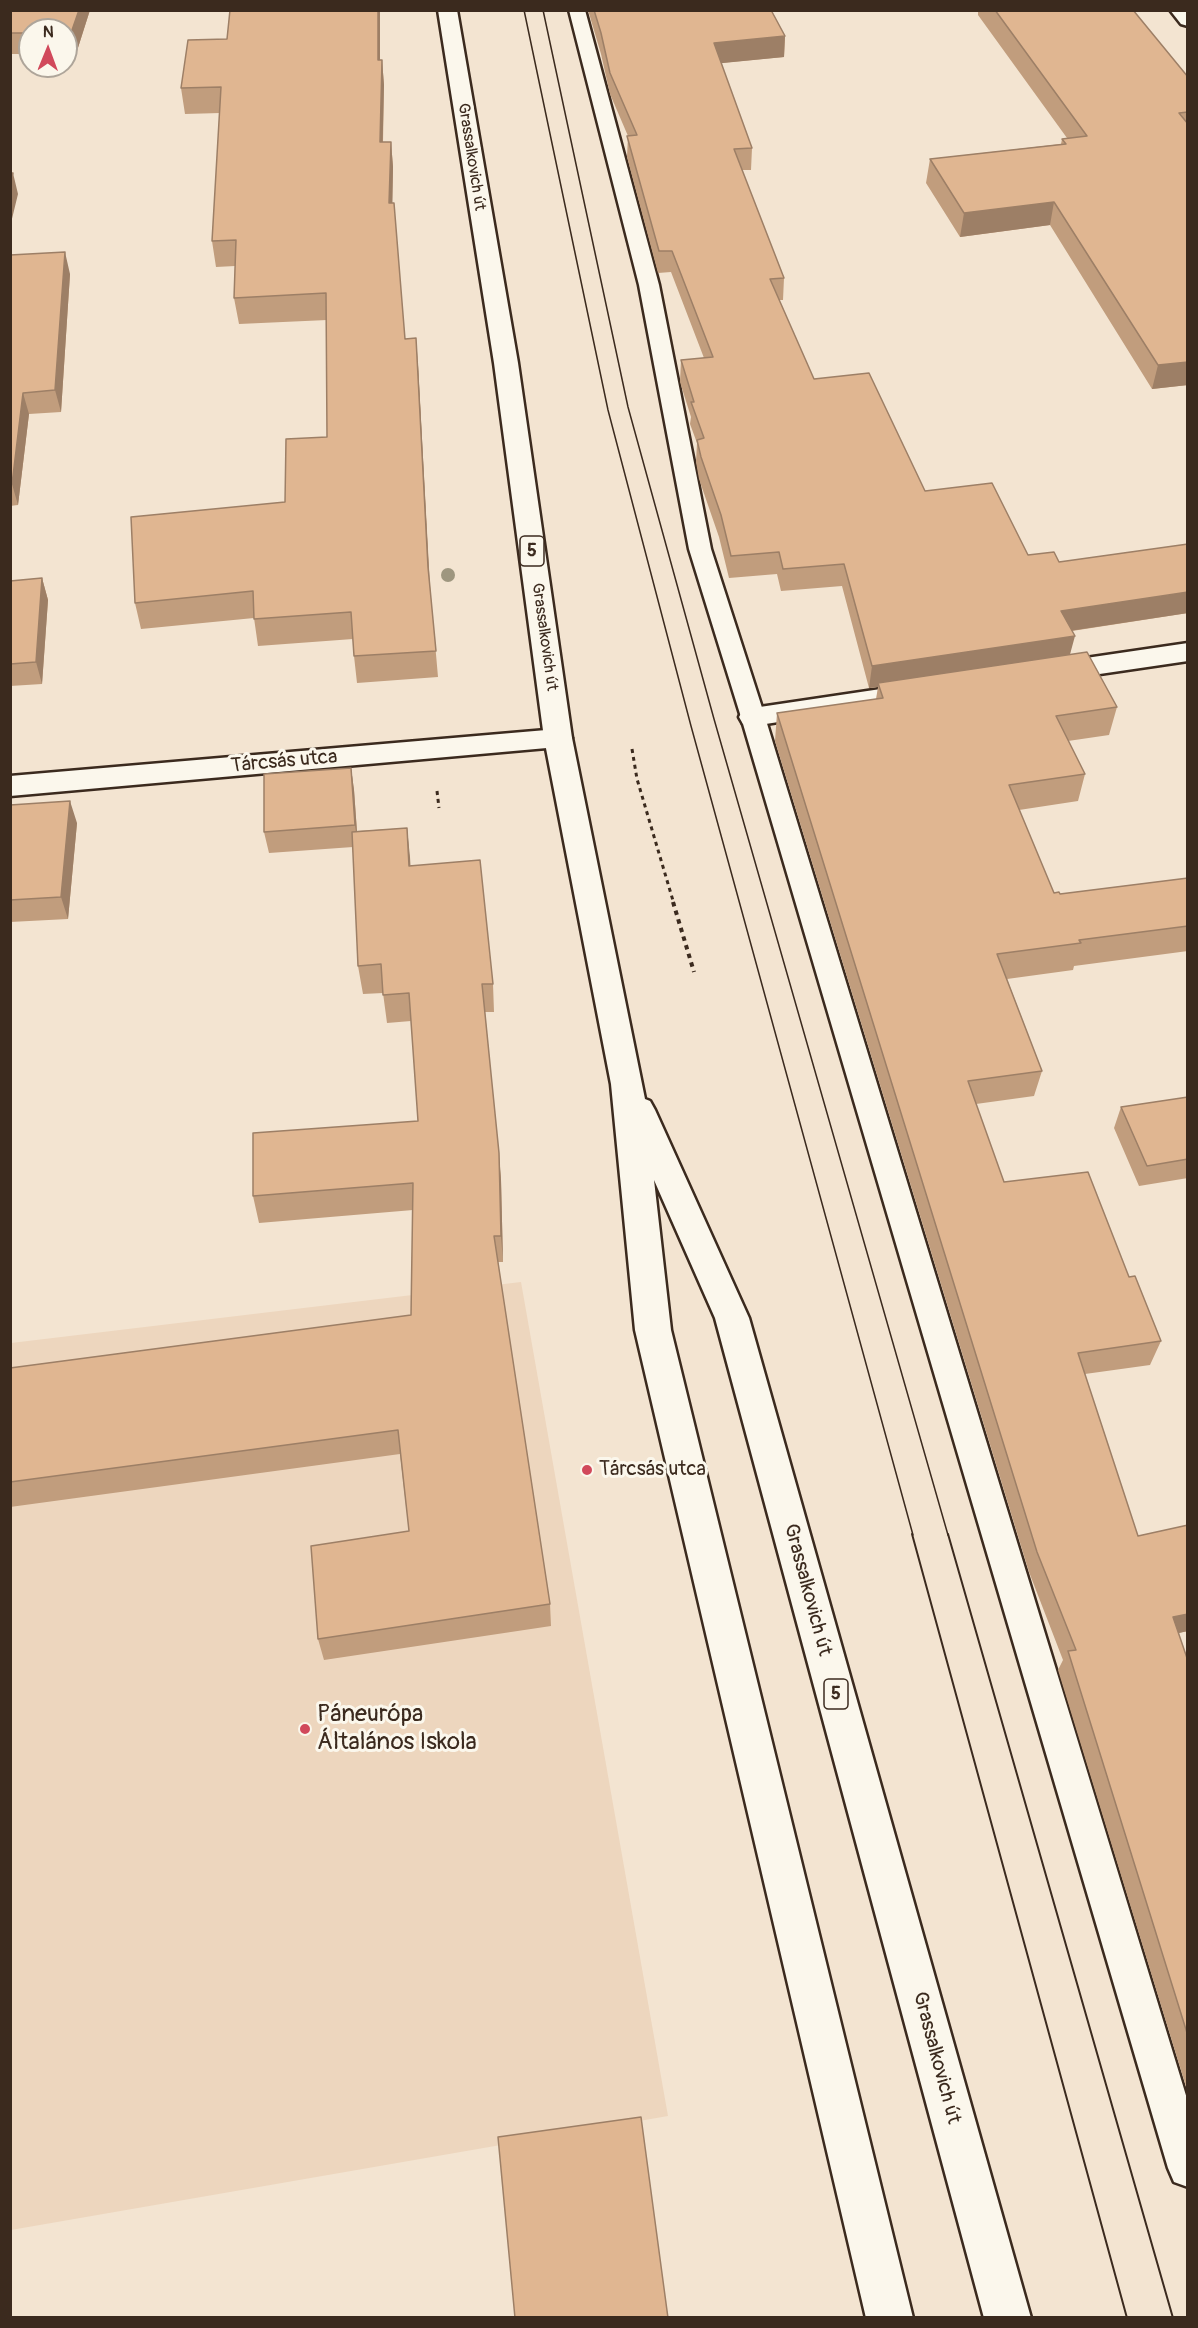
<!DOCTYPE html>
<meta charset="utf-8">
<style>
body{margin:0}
#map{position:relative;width:1198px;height:2328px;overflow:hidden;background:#f3e4d1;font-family:Pangolin,sans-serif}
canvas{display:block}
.frame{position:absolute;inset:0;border:12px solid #3b2a1e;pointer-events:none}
.north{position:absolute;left:18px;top:18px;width:60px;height:60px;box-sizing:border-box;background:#fbf7ec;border:2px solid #aea59a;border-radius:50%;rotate:1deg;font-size:16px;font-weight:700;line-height:24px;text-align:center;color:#3b2a1e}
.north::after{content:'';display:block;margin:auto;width:21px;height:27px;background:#d1495b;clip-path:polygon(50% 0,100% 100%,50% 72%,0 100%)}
</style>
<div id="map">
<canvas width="1198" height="2328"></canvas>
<div class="frame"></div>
<div class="north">N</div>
</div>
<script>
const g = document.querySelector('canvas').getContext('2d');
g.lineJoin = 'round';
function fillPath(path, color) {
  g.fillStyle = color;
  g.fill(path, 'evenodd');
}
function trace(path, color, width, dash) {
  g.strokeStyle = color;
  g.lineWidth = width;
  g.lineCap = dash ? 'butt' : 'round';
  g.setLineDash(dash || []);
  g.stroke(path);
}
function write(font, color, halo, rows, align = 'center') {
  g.font = font + ' Pangolin,sans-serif';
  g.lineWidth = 6;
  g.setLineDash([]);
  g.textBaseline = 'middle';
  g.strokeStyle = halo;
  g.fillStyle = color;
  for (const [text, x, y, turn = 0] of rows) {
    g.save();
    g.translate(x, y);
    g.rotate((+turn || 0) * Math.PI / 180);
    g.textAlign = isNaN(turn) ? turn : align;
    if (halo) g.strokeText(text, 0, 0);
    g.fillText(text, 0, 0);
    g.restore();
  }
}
fillPath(new Path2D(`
 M521,1282l147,834 -657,114v-887z`), '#edd6be');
const service = new Path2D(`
 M569,10h16l74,275 52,264 54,168 423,1385v85l-14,-5 -6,-14 -427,-1451 -52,-168 -50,-264z`);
const minor = new Path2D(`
 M1188,643v18l-136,20 -10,-3 -4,-6 4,-6 10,-3z
 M921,683l10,3 4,6 -4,6 -178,28 -10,-2 -4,-7 4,-7 10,-2z
 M558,729l10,2 4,7 -4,7 -10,2 -548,49v-20z`);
const secondary = new Path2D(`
 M1170,10h18v16l-7,-2z`);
const primary = new Path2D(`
 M438,10h19l61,353 54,375 73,361 5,2 5,9 94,208 282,1000h-47l-269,-1000 -61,-138 17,150 242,988h-47l-231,-988 -24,-246 -67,-346 -50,-375z`);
trace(service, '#3b2a1e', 5);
trace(minor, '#3b2a1e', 5);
trace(secondary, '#3b2a1e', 5);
trace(primary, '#3b2a1e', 5);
trace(new Path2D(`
 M632,749l5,30 37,125
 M437,791l2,17`), '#3b2a1e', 3, [4, 4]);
trace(new Path2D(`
 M673,902l21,70`), '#3b2a1e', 4, [4.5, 4.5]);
fillPath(service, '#fbf7ec');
fillPath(minor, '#fbf7ec');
fillPath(secondary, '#fbf7ec');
fillPath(primary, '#fbf7ec');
trace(new Path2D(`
 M524,10l84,400 83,316 222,809
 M543,10l85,397 86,312 234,816`), '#3b2a1e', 1.5);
trace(new Path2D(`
 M912,1534l215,784
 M948,1534l225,784`), '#3b2a1e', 2);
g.fillStyle = '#9e967f';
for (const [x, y] of [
 [448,575]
]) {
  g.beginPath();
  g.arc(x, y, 7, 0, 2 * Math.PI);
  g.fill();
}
fillPath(new Path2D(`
 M10,10h80l-14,44h-10v-24h-36v24h-20z
 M230,10h150v50h2l2,25 -1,57h8l2,25 -1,36 13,136 13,26 12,221 8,91 -81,6 -3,-27 -1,-17 -95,7 -4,-28 -113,11 -6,-26 150,-101 42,-65v-117l-88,4 -5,-26 1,-32 -19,1 -4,-26 8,-128 -35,1 -4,-26 46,-49z
 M588,10h183l14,26 -1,21 -63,6 31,85 -1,22h-9l42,108 -1,22h-4l35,79 111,112 103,64 31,7 129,51 -116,18 -2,23 47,53 -8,28 -41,6 17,33 -7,27 -59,9 35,83 6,1 128,-16v73l-114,15 -1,4 -66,9 35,92 -8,25 -58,8 28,78 125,95 32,64 -11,24 -65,9 53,162 50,-11v106l-10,2 10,28v432l-130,-423 5,-10 -34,-88 -254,-831 2,-28 99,-14 2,-12 -9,1 -27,-102 -61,5 -4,-17 -48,4 -10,-41 -20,-58 -3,-17 1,-19 -7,-19 1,-7 -11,-35 1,-22 23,-2 -33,-86 -13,1 -31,-116 1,-21 -18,-42 -9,-40z
 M978,10h155l55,67v308l-36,4 -102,-164 -90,12 -34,-54 4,-24 131,-15 1,-5 5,-1 -89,-123z
 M10,255l60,19 -9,138 -32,2 -11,91 -8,1z
 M42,578l6,22 -6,84 -32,2v-105z
 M351,768l3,22 3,41 50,-3 3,38 83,118 1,28h-9l16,168 2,82h-5l52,342 1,22 -227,34 -6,-21 91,-108 -9,-77 -390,53v-139l401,-53 2,-105 -154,13 -6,-27 165,-75 -7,-100 -24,2 -4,-30 -20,1 -5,-28 -5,-119 -84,6 -5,-21z
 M10,805l67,18 -9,96 -58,3z
 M1188,1097v81l-49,8 -25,-58 7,-21z`), '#c19d7d');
fillPath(new Path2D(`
 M79,10h11l-14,44 -5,-21z
 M378,10h2v75l-2,-25z
 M785,36l-1,21 -71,7 1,-21z
 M382,60l2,25 -2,83 -2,-26z
 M391,142l2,25 -1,62 -3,-26z
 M13,173l5,21 -8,33v-43z
 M1054,202l-4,23 -90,12 4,-24z
 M65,252l5,22 -9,138 -6,-22z
 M416,338l2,27 12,229 -2,-27z
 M1188,362v23l-36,4 6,-24z
 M23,393l6,21 -11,91 -6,-21z
 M42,578l6,22 -6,84 -6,-22z
 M1188,592v21l-132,20 5,-22z
 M1075,636l-6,22 -191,25v4l-9,1 3,-22z
 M351,768l3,22 4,57 -3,-22z
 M70,801l7,22 -9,96 -7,-22z
 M407,828l3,29 2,38 -3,-29z
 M499,1153l2,27 2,82 -2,-26z
 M1188,1614v17l-27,6 12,-20z`), '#9d7f66');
const building = new Path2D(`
 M10,10h69l-8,23h-5v-3h-36v3h-20z
 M230,10h148v50h4l-2,82h11l-2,61h5l11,136 11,-1 12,229 8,84 -82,5 -3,-44 -97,7 -1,-28 -118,12 -4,-86 154,-15 1,-63 41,-2 -1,-144 -92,5 2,-58 -24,1 9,-154 -40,1 7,-48 39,-1z
 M594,10h177l14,26 -71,7 38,105 -18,1 50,129 -14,1 44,100 55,-6 56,118 67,-8 36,72 26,-3 5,10 129,-18v48l-127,19 14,25 -203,30 -28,-102 -61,5 -4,-17 -48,4 -10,-41 -20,-58 -4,-17 7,-2 -13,-36h3l-13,-42 32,-3 -41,-106h-13l-32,-115 10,-1 -27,-62 -9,-40z
 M995,10h138l55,67v35l-9,1 9,11v238l-30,3 -104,-163 -90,11 -34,-54 136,-15 -4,-5 25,-3z
 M10,173h3l-3,11z
 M65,252l-10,138 -32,3 -11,91h-2v-229z
 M42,578l-6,84 -26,2v-83z
 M1087,652l30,55 -61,9 29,58 -76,11 45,108 5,-1 1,2 128,-16v48l-109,14 2,3 -84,11 45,117 -74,10 36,101 84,-10 41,105 6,-1 26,65 -83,12 60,183 50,-11v89l-15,3 15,44v375l-120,-385 8,-1 -39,-98 -260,-839 106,-15 -5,-15z
 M351,768l4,57 -91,7v-58z
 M70,801l-9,96 -51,3v-95z
 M407,828l2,38 71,-6 13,124h-11l17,169 2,83h-7l56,368 -232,35 -7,-93 98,-15 -11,-101 -388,52v-114l401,-53 2,-132 -160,13v-63l165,-12 -9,-128 -26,2 -2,-31 -23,2 -6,-134z
 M1188,1097v62l-41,7 -26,-59z
 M641,2117l27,201h-153l-17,-181z`);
fillPath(building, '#e0b691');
trace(building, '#9d7f66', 1.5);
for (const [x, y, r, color] of [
 [587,1470,6,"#d1495b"],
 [305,1729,6,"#d1495b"]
]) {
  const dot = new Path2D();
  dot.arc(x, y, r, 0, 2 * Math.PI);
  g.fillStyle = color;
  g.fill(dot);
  trace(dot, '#fbf7ec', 2);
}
write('16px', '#3b2a1e', '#fbf7ec', [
 ["Grassalkovich út",471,157,81],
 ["Grassalkovich út",544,637,82]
]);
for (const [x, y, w] of [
 [532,551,24],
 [836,1694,24]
]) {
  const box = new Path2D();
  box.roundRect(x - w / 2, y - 15, w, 30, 4.5);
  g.fillStyle = '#fbf7ec';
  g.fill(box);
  trace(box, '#3b2a1e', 1.5);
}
write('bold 18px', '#3b2a1e', null, [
 ["5",532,551],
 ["5",836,1694]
]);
write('20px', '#3b2a1e', '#fbf7ec', [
 ["Tárcsás utca",284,762,-5],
 ["Grassalkovich út",807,1590,75],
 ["Grassalkovich út",936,2058,75]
]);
write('20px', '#3b2a1e', '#fbf7ec', [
 ["Tárcsás utca",599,1470]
], 'left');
write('24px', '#3b2a1e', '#fbf7ec', [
 ["Páneurópa",317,1715],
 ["Általános Iskola",317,1743]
], 'left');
</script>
